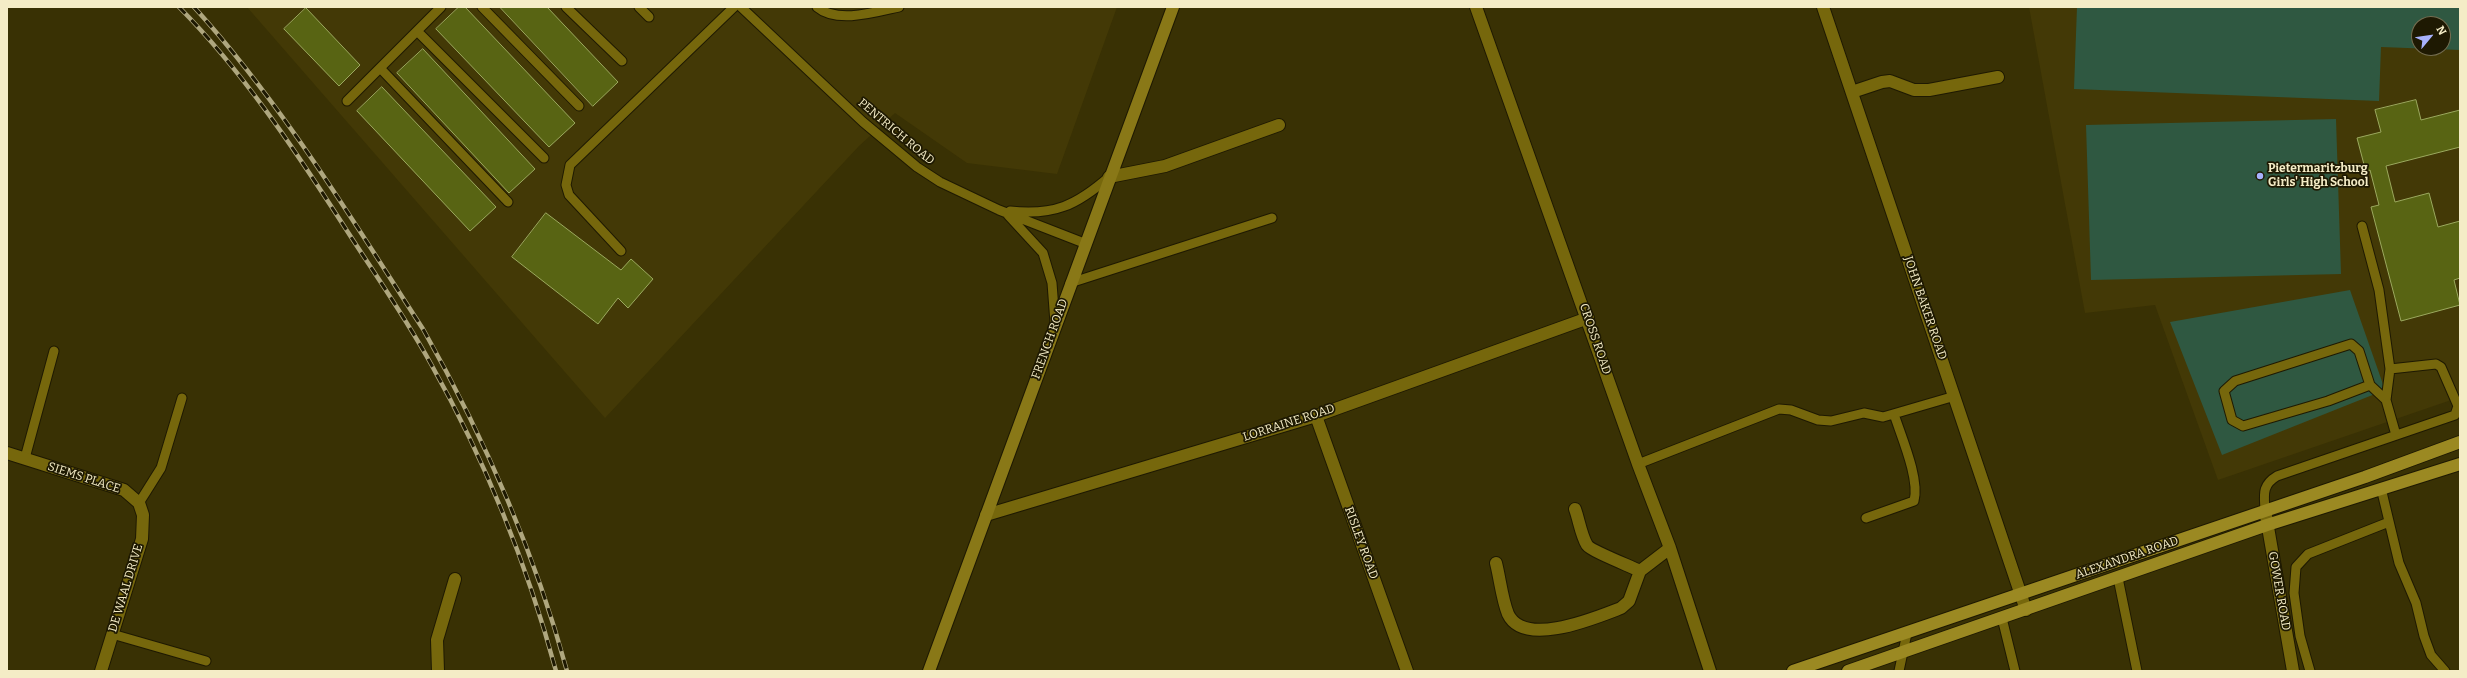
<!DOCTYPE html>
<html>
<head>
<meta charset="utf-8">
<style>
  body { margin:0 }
  #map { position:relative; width:2467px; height:678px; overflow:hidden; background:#393104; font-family:Bitter,serif }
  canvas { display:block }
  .frame { position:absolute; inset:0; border:8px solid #f4ecc6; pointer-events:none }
  .north { position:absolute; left:2411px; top:16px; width:40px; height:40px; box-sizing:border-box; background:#1e1902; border:1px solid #746d50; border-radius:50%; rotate:61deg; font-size:11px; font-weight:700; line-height:16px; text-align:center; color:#f4ecc6 }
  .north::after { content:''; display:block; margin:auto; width:14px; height:18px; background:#a7b1fc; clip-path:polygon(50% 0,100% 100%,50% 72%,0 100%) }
</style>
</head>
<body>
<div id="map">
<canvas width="2467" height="678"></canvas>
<div class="frame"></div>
<div class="north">N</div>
</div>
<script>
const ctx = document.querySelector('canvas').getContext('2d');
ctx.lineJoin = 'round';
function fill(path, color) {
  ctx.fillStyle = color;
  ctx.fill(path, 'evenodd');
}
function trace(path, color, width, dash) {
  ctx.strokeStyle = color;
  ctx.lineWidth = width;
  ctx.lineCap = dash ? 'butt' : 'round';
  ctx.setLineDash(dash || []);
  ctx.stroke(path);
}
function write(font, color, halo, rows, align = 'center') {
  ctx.font = font + ' Bitter,serif';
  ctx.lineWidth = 3.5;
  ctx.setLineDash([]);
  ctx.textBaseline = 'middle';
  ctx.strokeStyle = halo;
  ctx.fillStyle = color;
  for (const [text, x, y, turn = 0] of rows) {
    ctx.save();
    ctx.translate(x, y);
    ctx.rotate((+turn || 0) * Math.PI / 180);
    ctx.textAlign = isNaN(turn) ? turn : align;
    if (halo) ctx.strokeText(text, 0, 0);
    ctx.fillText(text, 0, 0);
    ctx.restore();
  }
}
fill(new Path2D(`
  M247,7H1117L1057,174L967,163L895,113L859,146L605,418Z
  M2029,7H2460V397L2218,480L2155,305L2085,313ZM2419,24H2443V48H2419Z`), '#433906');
fill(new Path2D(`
  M2077,7H2460V50L2381,47L2379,101L2074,89ZM2419,24H2443V48H2419Z
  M2336,119L2341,274L2091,280L2086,125Z
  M2350,290L2385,390L2222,455L2170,322Z`), '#2f5841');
const building = new Path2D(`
  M459,7H465L575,123L549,147L436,29Z
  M500,7H547L618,82L593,106Z
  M306,8L360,65L339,86L284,29Z
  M423,49L535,169L509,193L397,73Z
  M382,87L496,207L470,231L357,111Z
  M2416,100L2421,120L2460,110V147L2386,166L2395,202L2429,193L2438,227L2460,221V278L2454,280L2460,305L2401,321L2371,207L2379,205L2370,170L2366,172L2357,138L2381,132L2375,110Z
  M546,213L621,270L631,259L653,279L628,308L618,298L598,324L512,257Z`);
fill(building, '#586413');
trace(building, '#9ba95e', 1);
const lane = new Path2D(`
  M482,7L579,106
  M566,7L622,61
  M639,7L649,17
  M741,7L863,122L917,167L940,182L999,210L1084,243
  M817,7C837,24 876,12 899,7
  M417,31L544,158
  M380,68L508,202
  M347,101L441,7
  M1010,211C1054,216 1077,205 1109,177
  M1008,215L1043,253L1052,283L1055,323
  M2362,226L2379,290L2390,369L2386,400
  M621,251L569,195L566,185L570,165L734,7
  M1070,283L1272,218
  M2370,385L2328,401L2243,426L2232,420L2224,391L2235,381L2351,344L2359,351L2370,385L2386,400L2396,435
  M25,458L54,351
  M1638,464L1779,409L1791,410L1818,420L1831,421L1864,413L1883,417L1955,396
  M2381,488L2399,563L2416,603L2424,636L2431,655L2445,671
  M139,503L161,468L182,398
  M2265,510C2264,494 2262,485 2277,476L2455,415L2458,406L2441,367L2436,364L2390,369
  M1866,518L1914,501C1920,479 1901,436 1894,414
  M2118,578L2137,671
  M2002,618L2015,671
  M112,634L206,661
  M1899,671L1907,633
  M2310,671L2300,636L2294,593L2296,567L2308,554L2389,522`);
const street = new Path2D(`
  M1476,7L1638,464L1670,548L1710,671
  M1823,7L2026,610
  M1852,92L1882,82L1890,81L1914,90H1929L1998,77
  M1109,177L1165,166L1279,125
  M1316,416L1407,671
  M7,453L124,490L139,503L143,515L142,539L101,671
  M1575,509C1579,520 1581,535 1587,545C1591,551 1630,566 1640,571
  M2265,510L2293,671
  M986,515L1316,416L1588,318
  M1496,563C1500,579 1502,599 1508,614C1524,648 1595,618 1621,608L1629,601L1640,571L1670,548
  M438,671L437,640L455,579`);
const secondary = new Path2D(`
  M929,671L1173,7`);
const primary = new Path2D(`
  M1793,671L2365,477L2460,442
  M1848,671L2267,525L2460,464`);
trace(lane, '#1e1902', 11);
trace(street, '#1e1902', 14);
trace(secondary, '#1e1902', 14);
trace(primary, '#1e1902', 14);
trace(lane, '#76670c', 9);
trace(street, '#76670c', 12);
trace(secondary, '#897817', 12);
trace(primary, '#9b8922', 12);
const rail = new Path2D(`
  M179,7C243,72 293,147 342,223C372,270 404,315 431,364C485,460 527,564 556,671
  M194,7C283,105 351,218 423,329C484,437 534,550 567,671`);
trace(rail, '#afa77f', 4.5);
trace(rail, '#1e1902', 3, [9]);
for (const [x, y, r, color] of [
  [2260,176,4,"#a7b1fc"]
]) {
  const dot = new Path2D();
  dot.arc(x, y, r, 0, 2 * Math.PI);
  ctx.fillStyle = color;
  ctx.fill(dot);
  trace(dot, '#1e1902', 1.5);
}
write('12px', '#f4ecc6', '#1e1902', [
  ["PENTRICH ROAD",896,132,40],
  ["JOHN BAKER ROAD",1925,308,71],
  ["FRENCH ROAD",1050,339,-70],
  ["CROSS ROAD",1595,339,71],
  ["LORRAINE ROAD",1289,423,-18],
  ["SIEMS PLACE",84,478,18],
  ["RISLEY ROAD",1361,543,70],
  ["ALEXANDRA ROAD",2127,558,-19],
  ["DE WAAL DRIVE",126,588,-73],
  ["GOWER ROAD",2279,591,80]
]);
write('bold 12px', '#f4ecc6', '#1e1902', [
  ["Pietermaritzburg",2268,169],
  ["Girls' High School",2268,183]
], 'left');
</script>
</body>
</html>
